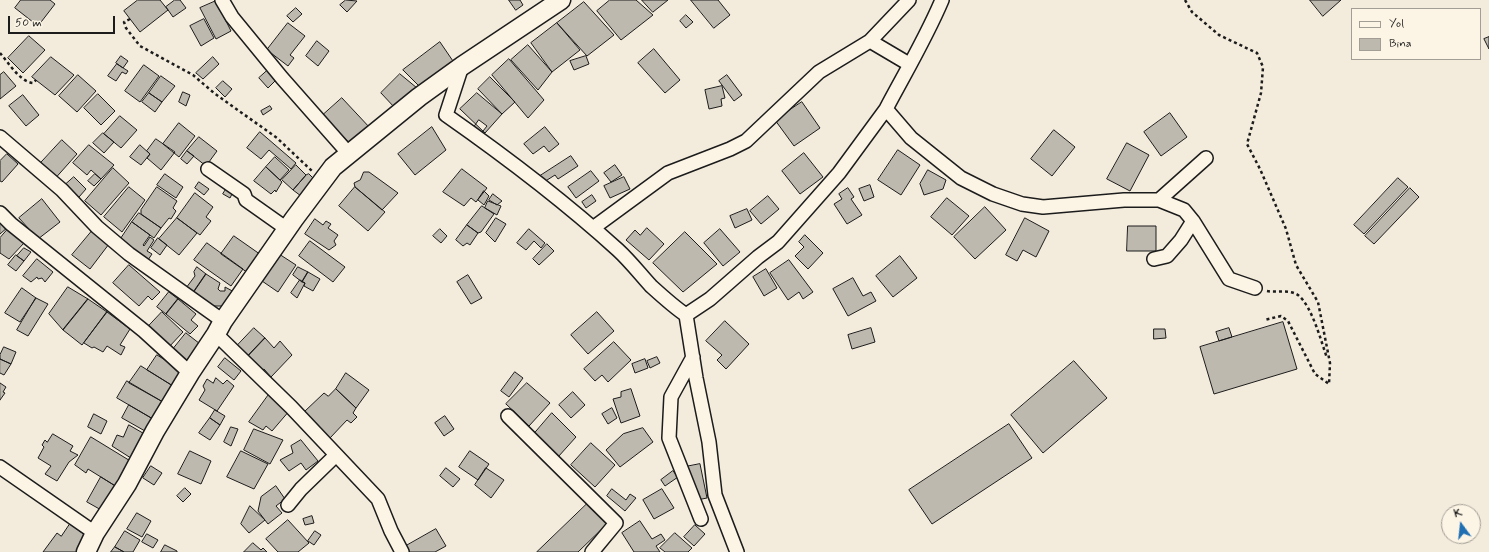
<!DOCTYPE html>
<html>
<head>
<meta charset="utf-8">
<style>
  body { margin:0 }
  #map { position:relative; width:1489px; height:552px; overflow:hidden; background:#f3ecdd; font-family:Mynerve,sans-serif }
  canvas { display:block }
  .legend { position:absolute; left:1351px; top:8px; width:130px; height:52px; box-sizing:border-box; background:#fcf5e5; border:1px solid #a29e95; margin:0; padding:5px 7px; list-style:none; font-size:12px; color:#1c1c1c }
  .legend li { display:flex; align-items:center; gap:8px; height:20px }
  .legend b { width:20px; border:1px solid #a29e95 }
  .north { position:absolute; left:1441px; top:504px; width:40px; height:40px; box-sizing:border-box; background:#fcf5e5; border:1px solid #a29e95; border-radius:50%; rotate:345deg; font-size:11px; font-weight:700; line-height:16px; text-align:center; color:#1c1c1c }
  .north::after { content:''; display:block; margin:auto; width:14px; height:18px; background:#1f6fb2; clip-path:polygon(50% 0,100% 100%,50% 72%,0 100%) }
  .scale { position:absolute; left:8px; top:16px; width:107px; height:18px; box-sizing:border-box; border:2px solid #1c1c1c; border-top:0; padding-left:5px; font-size:12px; line-height:14px; white-space:nowrap; color:#1c1c1c; -webkit-text-stroke:3px #fcf5e5; paint-order:stroke }
</style>
</head>
<body>
<div id="map">
<canvas width="1489" height="552"></canvas>
<ul class="legend">
<li><b style="height:5px;background:#fcf5e5"></b>Yol</li>
<li><b style="height:11px;background:#beb9ae"></b>Bina</li>
</ul>
<div class="north">K</div>
<div class="scale">50 m</div>
</div>
<script>
const ctx = document.querySelector('canvas').getContext('2d');
ctx.lineJoin = 'round';
function fill(path, color) {
  ctx.fillStyle = color;
  ctx.fill(path, 'evenodd');
}
function trace(path, color, width, dash) {
  ctx.strokeStyle = color;
  ctx.lineWidth = width;
  ctx.lineCap = dash ? 'butt' : 'round';
  ctx.setLineDash(dash || []);
  ctx.stroke(path);
}
const building = new Path2D(`
  M21,0H50L55,4L38,26L15,8Z
  M138,0H160L168,10L140,32L124,11Z
  M175,0H180L186,8L173,17L166,7Z
  M346,0L357,1L347,12L340,5Z
  M509,0H520L523,5L516,10Z
  M610,0H636L653,15L621,40L597,11Z
  M642,0H668L653,12Z
  M691,0H718L730,15L714,28Z
  M1310,0H1341L1323,16Z
  M216,1L231,31L216,39L200,8Z
  M584,2L614,35L587,56L557,23Z
  M296,8L302,14L293,22L287,16Z
  M686,15L693,22L686,28L680,21Z
  M204,19L214,38L201,46L190,26Z
  M288,23L305,36L290,55L294,58L288,66L267,50Z
  M557,23L580,50L552,72L531,43Z
  M29,36L45,50L23,73L8,58Z
  M1489,37V49L1484,39Z
  M317,41L329,51L318,66L306,56Z
  M440,42L455,64L422,89L403,70Z
  M528,45L552,72L538,90L511,60Z
  M654,49L680,80L665,93L638,63Z
  M121,56L128,61L123,68L116,63Z
  M586,56L589,64L574,70L570,61Z
  M51,57L74,75L55,95L32,77Z
  M213,57L219,64L203,79L196,73Z
  M509,59L544,100L528,118L492,75Z
  M117,64L128,71L126,74L122,72L116,81L108,76Z
  M144,65L159,76L140,102L125,91Z
  M268,70L277,79L268,88L259,78Z
  M4,72L16,86L0,99V75Z
  M400,74L417,88L395,108L381,93Z
  M78,75L96,91L77,112L59,96Z
  M727,75L742,95L734,101L719,81Z
  M161,76L175,86L162,102L149,93Z
  M490,77L515,102L502,114L478,89Z
  M223,81L232,89L225,97L216,88Z
  M722,86L725,98L721,99L722,106L709,109L705,90Z
  M183,92L190,95L186,106L179,102Z
  M149,93L162,102L155,112L142,102Z
  M477,93L502,114L485,133L460,109Z
  M98,94L115,111L101,125L84,108Z
  M23,95L39,115L26,126L9,106Z
  M342,98L371,129L352,146L323,115Z
  M802,102L820,128L794,146L775,120Z
  M270,106L272,109L263,115L261,111Z
  M1170,113L1187,137L1161,156L1144,132Z
  M120,116L137,130L121,148L104,134Z
  M479,120L487,126L479,136L472,130Z
  M179,123L195,136L179,157L163,144Z
  M432,127L446,150L415,175L398,154Z
  M545,127L559,144L549,152L544,146L533,154L524,144Z
  M1054,130L1075,147L1052,176L1031,159Z
  M260,132L296,163L291,169L269,150L261,159L247,148Z
  M103,133L114,142L104,153L93,143Z
  M199,137L217,151L206,166L187,151Z
  M156,139L175,152L161,170L147,158L150,154L147,151Z
  M62,140L77,154L52,182L37,167Z
  M1127,143L1149,155L1130,191L1107,179Z
  M89,145L114,165L101,179L91,170L87,175L73,163Z
  M140,145L150,154L141,165L130,157Z
  M898,150L920,165L901,195L878,180Z
  M187,151L194,156L187,164L181,159Z
  M804,153L823,177L800,194L782,171Z
  M7,154L18,164L2,182L0,181V161Z
  M571,156L578,166L558,179L555,175L544,182L540,176Z
  M275,157L289,170L280,180L266,167Z
  M296,165L306,175L293,190L282,180Z
  M615,165L622,175L611,182L604,173Z
  M266,167L282,182L276,192L275,190L271,194L254,181Z
  M113,168L129,183L101,215L85,201Z
  M462,169L487,188L476,202L471,198L464,206L443,192Z
  M928,170L946,180L943,189L924,195L920,184Z
  M591,171L599,181L576,198L568,187Z
  M364,172H369L398,193L382,210L355,187L354,183L360,180Z
  M95,174L101,179L94,186L88,181Z
  M165,174L183,187L176,198L157,185Z
  M309,174L315,180L301,196L293,190L306,175Z
  M74,177L86,189L79,197L65,185Z
  M624,177L630,189L610,198L604,186Z
  M1398,178L1408,187L1364,234L1354,225Z
  M199,182L209,189L204,195L195,188Z
  M870,185L874,197L864,201L859,189Z
  M228,186L234,190L230,198L223,194Z
  M129,187L145,200L122,232L104,217Z
  M157,187L177,201L173,208L176,211L171,219L169,218L161,228L141,214V210Z
  M355,187L385,212L368,231L339,206Z
  M848,188L854,197L851,199L862,215L847,224L834,204L842,199L839,194Z
  M1410,188L1419,197L1374,244L1365,236Z
  M484,191L489,196L484,205L478,200Z
  M195,193L213,207L206,217L211,221L200,235L177,218Z
  M493,194L502,201L497,205L489,200Z
  M592,195L596,201L586,208L582,202Z
  M768,196L779,209L761,224L750,211Z
  M947,198L969,216L952,235L931,217Z
  M42,199L60,222L38,239L19,218Z
  M488,201L501,206L497,215L485,208Z
  M482,206L494,214L481,232L478,233L467,225Z
  M985,207L1006,230L975,259L954,237Z
  M747,209L752,220L735,228L730,216Z
  M139,213L161,228L154,238L132,222Z
  M0,218L8,227L0,234Z
  M177,218L197,233L179,255L159,239Z
  M496,218L506,224L495,242L486,233Z
  M1025,218L1049,231L1036,257L1023,250L1017,261L1006,255Z
  M315,219L323,225L326,221L331,224L328,228L338,235L334,241L336,245L329,250L305,234Z
  M132,222L150,235L143,245L144,246L150,237L154,240L147,251L152,254L148,260L120,240Z
  M467,225L478,233L470,245L467,243L463,246L456,240Z
  M1128,226H1156V251H1127Z
  M647,228L664,244L649,260L626,240L635,230L640,235Z
  M8,229L24,243L9,259L0,253V238Z
  M440,229L447,236L441,243L433,236Z
  M529,229L545,243L541,248L534,241L526,250L517,243Z
  M720,229L740,252L723,266L704,243Z
  M92,231L109,244L90,269L72,255Z
  M685,232L717,264L683,292L653,263Z
  M805,235L823,253L808,269L795,256L804,247L799,242Z
  M234,236L264,257L251,275L221,254Z
  M158,238L167,245L160,255L151,248Z
  M310,241L345,267L333,282L299,256Z
  M207,243L243,269L231,286L194,260Z
  M547,244L554,251L539,265L533,259Z
  M24,248L31,252L24,261L17,256Z
  M279,254L296,265L278,292L262,281Z
  M16,255L24,261L16,271L8,265Z
  M900,256L917,278L893,297L876,276Z
  M37,259L53,272L45,282L42,278L38,279L37,277L31,282L23,276Z
  M789,260L813,292L803,299L799,292L788,300L770,273Z
  M129,265L160,292L152,300L148,296L139,306L113,283Z
  M197,267L206,274L193,293L186,288L195,276L194,272Z
  M298,267L308,272L302,282L293,275Z
  M766,269L777,288L764,296L753,277Z
  M308,272L320,279L313,291L304,286L305,283L302,282Z
  M206,274L220,283L218,289L220,291H225V287L236,293L223,306H210L193,293Z
  M468,275L482,298L471,304L457,282Z
  M853,278L863,296L871,292L876,301L848,316L833,289Z
  M300,280L305,283L297,298L291,293Z
  M68,287L88,299L63,330L49,314Z
  M22,288L36,298L20,322L5,313Z
  M169,292L178,299L166,314L157,307Z
  M36,298L48,304L28,336L17,330Z
  M88,299L107,312L82,345L63,330Z
  M178,299L196,314L191,320L198,326L190,334L166,314Z
  M107,312L130,329L120,345L125,347L121,355L107,346L103,352L94,347L92,348L84,343Z
  M162,312L183,332L168,348L146,329Z
  M597,312L614,331L588,354L571,335Z
  M725,321L749,344L726,369L717,360L722,355L706,341Z
  M1283,322L1297,369L1214,394L1200,347Z
  M254,328L265,338L246,358L236,347Z
  M871,328L875,342L852,349L848,335Z
  M1229,328L1232,337L1219,341L1216,332Z
  M1154,329H1165L1166,338L1154,339Z
  M186,333L204,347L188,367L170,353Z
  M265,338L274,348L280,341L292,355L271,377L264,369L260,372L246,358Z
  M614,342L631,360L608,382L602,375L595,381L584,369Z
  M4,347L16,352L11,364L0,359V355Z
  M157,355L183,371L173,386L147,370Z
  M657,357L660,363L650,368L647,361Z
  M225,358L241,371L234,380L218,367Z
  M0,359L11,364L4,375L0,373Z
  M645,359L648,368L635,373L632,364Z
  M1074,361L1107,398L1043,453L1011,415Z
  M141,366L173,386L166,394L163,402L129,383Z
  M515,372L523,378L509,397L501,391Z
  M346,373L369,390L356,408L336,389Z
  M216,378L223,384L227,380L234,386L217,411L199,400L205,390L203,386L207,379L213,383Z
  M127,381L163,402L153,419L117,398Z
  M0,383L6,387L3,392L5,393L0,400Z
  M527,383L550,403L529,426L506,404Z
  M336,389L356,408L353,413L357,417L351,423L347,420L330,438L304,412L324,393L328,396Z
  M631,389L640,416L621,423L613,399L621,397V392Z
  M573,392L585,405L571,418L559,405Z
  M270,393L290,410L272,431L266,426L263,430L249,422Z
  M129,405L153,419L145,431L122,418Z
  M612,408L617,418L608,424L602,414Z
  M215,410L225,416L220,425L210,418Z
  M552,413L576,437L558,457L534,434Z
  M94,414L107,421L101,434L88,427Z
  M445,416L454,429L444,436L435,423Z
  M210,418L220,425L210,440L199,433Z
  M1009,424L1032,458L932,524L909,490Z
  M129,425L148,436L134,460L112,446L117,435L123,437Z
  M231,427L238,429L231,446L224,442Z
  M643,428L653,442L620,467L606,450L623,434Z
  M254,429L283,440L270,464L244,450Z
  M53,434L73,446L70,451L78,455L69,462L57,481L45,474L51,466L38,458L44,447L42,445L45,440L47,442Z
  M91,437L132,462L117,487L88,469L86,473L75,465Z
  M301,440L318,461L306,470L301,463L289,471L280,460L293,453L291,446Z
  M591,443L615,465L595,487L571,465Z
  M190,451L211,461L201,484L178,474Z
  M241,451L268,464L254,489L227,477Z
  M470,451L489,464L478,480L459,467Z
  M700,464L707,498L697,500L691,475L687,476L685,467Z
  M151,466L162,473L154,485L143,478Z
  M446,468L460,479L453,487L440,476Z
  M486,468L504,480L491,498L475,485Z
  M673,471L678,477L665,486L661,480Z
  M101,477L117,487L103,511L87,502Z
  M276,486L285,499L276,506L282,513L268,524L258,511L261,497Z
  M185,488L191,494L183,502L177,496Z
  M612,489L626,500L630,494L636,498L625,511L607,496Z
  M662,489L674,508L654,519L643,500Z
  M587,504L607,524L578,552H537Z
  M250,506L265,520L249,533L241,524Z
  M137,513L151,521L142,537L127,529Z
  M312,516L314,523L305,525L303,519Z
  M288,520L309,543L298,552H278L266,539Z
  M640,521L652,539L661,534L665,540L656,546L660,552H634L622,533Z
  M70,524L89,538L78,552H43L57,533L61,536Z
  M695,525L705,534L694,546L684,537Z
  M436,529L446,546L435,552H409L406,546Z
  M125,531L140,540L133,552H124L115,547Z
  M315,531L321,535L314,545L308,541Z
  M675,533L692,548L688,552H665L660,548Z
  M147,534L158,540L153,548L142,542Z
  M253,543L261,550L263,548L267,552H244Z
  M165,545L177,551V552H161Z
  M115,547L124,552H111Z`);
fill(building, '#beb9ae');
trace(building, '#1c1c1c', 1);
const street = new Path2D(`
  M222,0L232,17L282,78L349,154
  M942,0C926,38 905,73 886,109L911,138L961,178L993,194L1022,204L1043,207L1124,200H1159
  M870,41L909,64
  M462,66L446,115C506,157 564,201 618,250C630,261 640,274 651,286C662,296 674,307 686,315
  M0,137L62,190L97,227L129,254L223,321
  M1206,158L1159,200L1184,210L1193,221L1229,279L1255,288
  M208,169L244,194L246,200L287,229
  M0,213L11,224L144,331L190,373
  M593,228L668,173L730,149L746,141L819,72L870,41L909,0
  M1154,259L1167,256L1181,240L1193,221
  M216,334L291,407L378,499L391,531L402,552
  M693,357L671,397L669,438L701,519
  M508,416L616,523L592,552
  M0,467L95,533
  M288,505L301,489L336,455
  M737,552L715,495L709,442L696,378L686,315L710,299L758,257L778,242L839,173L886,109`);
const secondary = new Path2D(`
  M86,552L95,533L127,484L155,431L190,373L216,334L223,321L294,219L333,167L419,97L462,66L561,0`);
trace(street, '#1c1c1c', 16);
trace(secondary, '#1c1c1c', 21);
trace(new Path2D(`
  M1185,0L1192,12L1219,35L1257,53L1263,67L1261,93L1247,144L1260,169L1286,229L1296,265L1318,302L1330,363L1329,384L1315,374L1288,321L1281,316L1264,320
  M130,19L124,22L126,28L140,46L193,75L214,93L277,138L312,171
  M0,53C8,62 20,82 33,83L36,80
  M1267,291C1277,293 1289,289 1298,295C1312,306 1321,341 1327,358`), '#1c1c1c', 2.5, [3, 3]);
trace(street, '#fcf5e5', 13);
trace(secondary, '#fcf5e5', 18);
</script>
</body>
</html>
